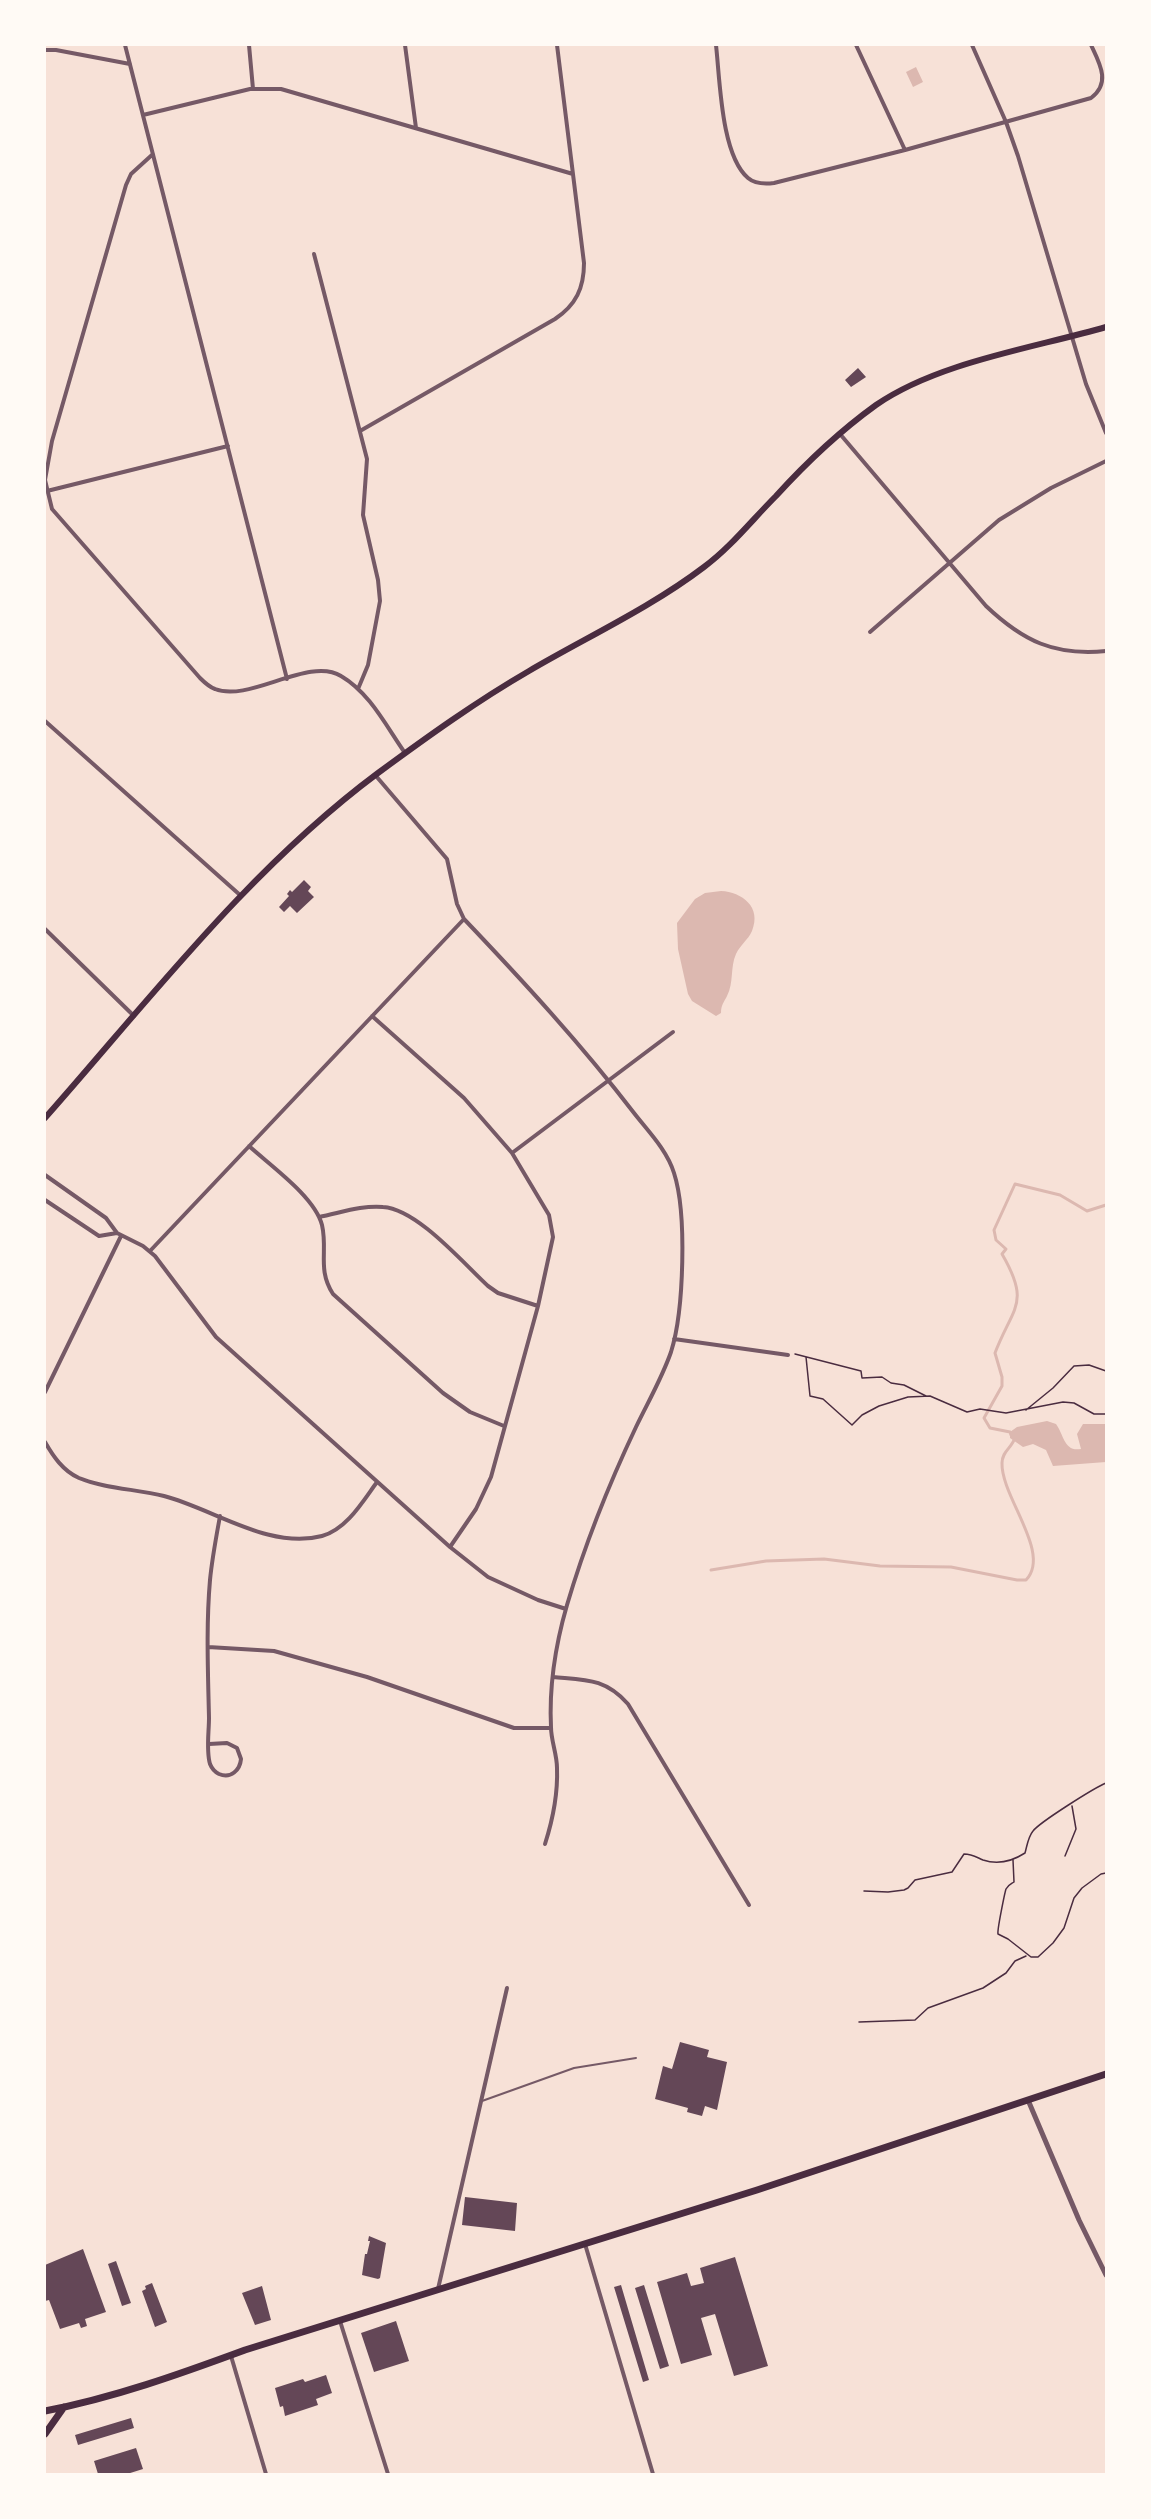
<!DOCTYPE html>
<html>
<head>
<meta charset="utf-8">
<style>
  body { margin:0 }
  #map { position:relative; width:1151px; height:2519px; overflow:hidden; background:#f7e1d7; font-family:Manrope,sans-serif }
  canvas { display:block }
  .frame { position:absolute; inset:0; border:46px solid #fffaf5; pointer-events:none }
</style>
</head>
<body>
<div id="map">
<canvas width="1151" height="2519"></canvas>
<div class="frame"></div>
</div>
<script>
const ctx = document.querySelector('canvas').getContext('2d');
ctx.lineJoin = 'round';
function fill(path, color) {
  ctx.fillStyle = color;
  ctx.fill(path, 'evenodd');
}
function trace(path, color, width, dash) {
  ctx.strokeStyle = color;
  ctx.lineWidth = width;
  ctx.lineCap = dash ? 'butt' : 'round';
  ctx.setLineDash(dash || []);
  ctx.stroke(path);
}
fill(new Path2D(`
  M916,67L923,82L913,87L906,72Z
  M721,891C742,892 762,907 752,931C748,940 740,945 736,954C730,967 734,983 727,996C724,1002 721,1005 721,1013L716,1016L692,1001L688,994L678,949L677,923L695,899L705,893Z
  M1047,1421L1056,1424C1064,1435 1064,1452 1081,1449L1077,1434L1083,1424H1106V1462L1053,1466L1046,1450L1033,1444L1023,1447L1010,1438V1432L1017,1427Z`), '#dcb8b0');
trace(new Path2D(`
  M1011,1435L1010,1432L990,1428L984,1418L1002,1386V1377L995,1353C1013,1306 1031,1304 1002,1254L1006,1249L996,1240L994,1230L1015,1184L1060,1195L1087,1211L1106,1205
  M711,1570L766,1561L824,1559L880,1566L951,1567L1017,1580H1026C1052,1553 1001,1497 1002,1463C1002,1452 1011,1448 1014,1440`), '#dcb8b0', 3);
fill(new Path2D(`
  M858,368L866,377L851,387L845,380Z
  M304,880L311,887L308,891L314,897L297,913L290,906L284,912L279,907L289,896L287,894L290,890L292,892Z
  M680,2042L709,2050L707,2057L727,2062L717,2110L705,2106L702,2116L687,2112L688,2108L655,2099L663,2066L672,2069Z
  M465,2197L517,2203L515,2231L462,2225Z
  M369,2236L386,2243L380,2278L378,2279L362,2275L365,2254H367L370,2241H368Z
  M83,2249L106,2312L85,2319L87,2326L81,2328L79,2323L60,2329L49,2300L45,2301V2265Z
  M735,2257L768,2366L734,2376L715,2314L701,2318L712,2355L681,2364L657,2282L687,2273L691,2286L704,2283L700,2268Z
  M116,2261L131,2303L122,2306L108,2264Z
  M152,2283L167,2322L155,2327L142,2291L146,2289L145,2286Z
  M621,2285L649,2380L643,2382L614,2287Z
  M644,2285L669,2366L660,2369L635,2288Z
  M262,2286L271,2320L255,2325L242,2293Z
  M396,2321L409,2361L374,2372L361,2333Z
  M326,2375L332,2393L316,2399L318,2405L285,2416L283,2406L280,2407L275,2388L303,2379L305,2382Z
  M131,2418L134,2428L78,2445L75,2435Z
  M136,2448L143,2469L127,2474H98L94,2461Z`), '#644757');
trace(new Path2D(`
  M795,1354L861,1371L862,1378L882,1377L891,1383L904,1385L926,1396
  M806,1357L810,1396L823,1399L852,1425L862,1415L879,1406L908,1397L930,1396L967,1412L980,1409L1006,1413L1063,1402L1074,1403L1094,1414H1106
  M1026,1410L1053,1388L1074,1366L1089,1365L1106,1371
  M1065,1856L1076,1829L1072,1806
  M1013,1860L1014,1882C1011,1884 1008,1885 1006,1889C1005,1892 997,1930 998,1934L1008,1939L1031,1957H1038L1053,1943L1064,1928L1074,1898L1082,1888L1101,1874L1106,1873
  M864,1891L888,1892L904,1890L908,1888L915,1880L952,1872L964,1854C972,1854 976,1857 983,1860C998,1865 1011,1862 1025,1853C1027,1846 1028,1837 1033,1831C1040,1822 1094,1788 1106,1783
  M859,2022L915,2020L928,2008L983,1988L1006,1973L1015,1961L1026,1956`), '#4a2c40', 1.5);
trace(new Path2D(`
  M482,2101L574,2068L636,2058`), '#755966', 2);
trace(new Path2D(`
  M125,45L287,679
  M249,45L253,89
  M405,45L416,128
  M716,45C720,80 721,155 748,178C755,184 766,184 774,183L905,150L856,45
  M972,45L1006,122L1018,156L1086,384L1106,433
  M45,50H56L130,64
  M143,115L250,89H281L573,174
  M905,150L1091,98C1111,83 1100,64 1091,45
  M153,154L131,174L126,185L52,441L45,480L52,509L200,678C204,682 209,687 215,689C249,703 309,656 341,676C370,693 386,726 405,753
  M314,254L367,459L363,515L378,580L380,601L368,665L358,689
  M360,431L555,319C576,305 584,288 584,263L557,45
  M840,434L986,606C1023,641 1054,656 1106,651
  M47,491L228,446
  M870,632L999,520L1051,488L1106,461
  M45,721L240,895
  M376,776L447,859L457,904L464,919C523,981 581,1044 634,1113C648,1131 667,1150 674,1173C687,1213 684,1311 671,1352C662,1378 648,1402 636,1427C609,1484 585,1544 567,1605C556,1643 549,1687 551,1727C551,1741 557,1754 557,1768C558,1795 553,1819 545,1844
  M45,929L134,1016
  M372,1016L464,1098L512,1153L549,1215L553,1237L538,1306L491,1477L476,1509L450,1547
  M249,1146C271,1166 315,1197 322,1225C328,1251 317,1269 333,1294L443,1393L470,1412L504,1426
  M512,1153L673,1032
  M45,1175L106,1218L117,1233L143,1246L155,1256L216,1337L450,1547L488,1577L538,1600L566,1609
  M45,1200L99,1236L117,1233
  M319,1217C340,1213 362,1205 383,1207C417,1209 463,1263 488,1286L498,1293L538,1306
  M150,1251L464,919
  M674,1339L788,1355
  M45,1392L121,1236
  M45,1442C53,1456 63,1471 79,1478C106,1489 137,1489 164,1496C214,1509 269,1550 322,1536C347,1529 363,1501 377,1482
  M208,1647L274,1651L367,1677L514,1728H551
  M553,1677C585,1680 605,1678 628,1704L749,1905
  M209,1744L227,1743L237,1748L241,1759C240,1770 231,1779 219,1774C215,1772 212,1769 210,1764C206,1751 209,1732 209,1718C208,1672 206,1626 210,1580C212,1559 216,1538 220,1516
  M585,2244L653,2474
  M438,2289L507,1988
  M340,2321L388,2474
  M231,2356L266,2474`), '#755966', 4);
trace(new Path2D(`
  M1028,2100L1079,2220L1106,2275`), '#755966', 5);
trace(new Path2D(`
  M45,1118C151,998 249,869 378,773C427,737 477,701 529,671C587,637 650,608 704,567C731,547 752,520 776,496C806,463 840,431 876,405C938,362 1034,348 1106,327`), '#4a2c40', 6);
trace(new Path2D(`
  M45,2411C113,2398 180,2374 245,2350L757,2190L1106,2074
  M45,2434L64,2407`), '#4a2c40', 7);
</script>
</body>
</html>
